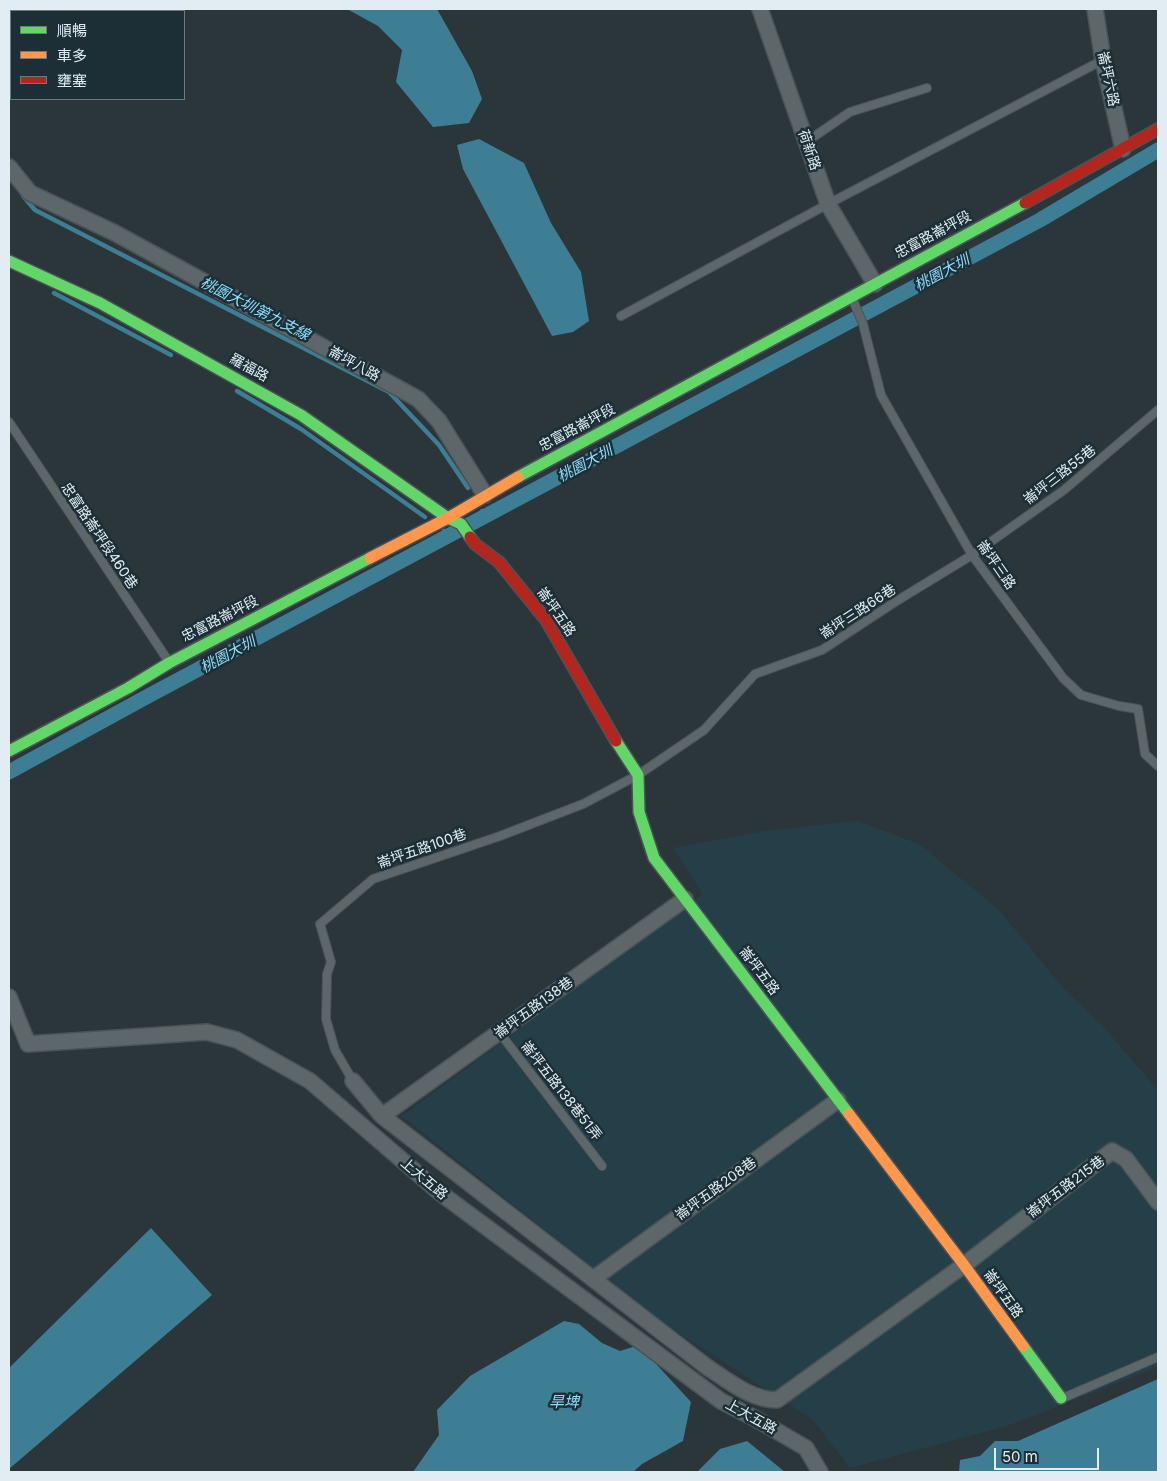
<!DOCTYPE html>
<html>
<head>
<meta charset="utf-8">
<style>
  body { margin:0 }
  #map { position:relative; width:1167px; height:1481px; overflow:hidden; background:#2b363b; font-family:Inter,"Noto Sans TC",sans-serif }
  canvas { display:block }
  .frame { position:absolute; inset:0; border:10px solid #e1edf2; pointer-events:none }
  .legend { position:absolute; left:10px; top:10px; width:175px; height:90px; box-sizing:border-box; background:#1c2f36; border:1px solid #6b7b81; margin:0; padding:6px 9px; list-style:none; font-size:15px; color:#e1edf2 }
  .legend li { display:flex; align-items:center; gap:10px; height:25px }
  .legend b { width:25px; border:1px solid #6b7b81 }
  .scale { position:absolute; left:994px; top:1448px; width:105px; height:22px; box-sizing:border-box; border:2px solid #e1edf2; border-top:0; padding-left:6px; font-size:15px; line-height:18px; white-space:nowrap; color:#e1edf2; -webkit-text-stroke:4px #1c2f36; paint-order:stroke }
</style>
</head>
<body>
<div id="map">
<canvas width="1167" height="1481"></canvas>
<div class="frame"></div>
<ul class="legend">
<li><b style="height:6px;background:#63d668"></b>順暢</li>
<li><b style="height:6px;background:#ff974d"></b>車多</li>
<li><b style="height:6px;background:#b3261e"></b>壅塞</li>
</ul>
<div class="scale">50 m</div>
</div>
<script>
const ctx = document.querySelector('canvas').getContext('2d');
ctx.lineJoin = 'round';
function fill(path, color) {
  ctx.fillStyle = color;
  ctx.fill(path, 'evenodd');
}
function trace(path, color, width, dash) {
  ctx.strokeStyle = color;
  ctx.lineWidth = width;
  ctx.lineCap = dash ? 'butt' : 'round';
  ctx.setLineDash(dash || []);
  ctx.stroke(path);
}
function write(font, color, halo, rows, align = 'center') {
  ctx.font = font + ' Inter,"Noto Sans TC",sans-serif';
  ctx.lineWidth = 5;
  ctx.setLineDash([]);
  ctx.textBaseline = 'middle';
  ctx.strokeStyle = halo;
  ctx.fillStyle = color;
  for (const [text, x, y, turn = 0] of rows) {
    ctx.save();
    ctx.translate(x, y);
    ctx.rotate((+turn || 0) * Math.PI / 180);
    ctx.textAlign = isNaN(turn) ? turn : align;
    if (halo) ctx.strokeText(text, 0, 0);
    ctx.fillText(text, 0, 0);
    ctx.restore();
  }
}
fill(new Path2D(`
  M857,821L919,844L998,909L1065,990L1101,1024L1158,1090V1367L1007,1426L850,1468L812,1419L657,1319L402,1116L703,894L673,848L765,831Z`), '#253f48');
fill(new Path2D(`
  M347,9H437L472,71L482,99L469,123L433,127L396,82L402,50L378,26Z
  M479,139L524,163L551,223L581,272L589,321L573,332L552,336L463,169L457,145Z
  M151,1228L212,1295L9,1469V1368Z
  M564,1321L579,1324L602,1343L620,1351L636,1346L647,1354L691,1402L683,1441L642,1464L633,1472H413L439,1435L437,1410L470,1376Z
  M1158,1379V1472H959L960,1460L980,1456L995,1441H1018Z
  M747,1441L785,1472H697L720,1449Z`), '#3d7e94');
trace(new Path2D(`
  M23,196L35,210L389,392L439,445L468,488
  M54,293L171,355
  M237,391L301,429L425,517
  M482,511L486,517
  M444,531L451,535`), '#3d7e94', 4.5);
trace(new Path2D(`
  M9,772L150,695L1040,220L1158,150`), '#3d7e94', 15);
const lane = new Path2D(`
  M806,142L850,112L927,88
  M852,298L863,324L881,395L972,555L1063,678L1081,695L1119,706L1138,709L1145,754L1158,766
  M621,316L828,204L1103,60
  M9,422L169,662
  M499,1032L602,1166
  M353,1081L335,1050L326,1019L327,974L331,962L320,924L373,879L500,836L583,804L638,775L704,730L755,674L822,650L895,602L972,555L1064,490L1158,410
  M1063,1398L1158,1357`);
const street = new Path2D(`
  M760,9L828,204L875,284
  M1095,9L1103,60L1123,149
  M9,167L30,193L115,233L418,399L439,421L485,495
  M9,997L28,1044L207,1032L237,1040L310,1081L439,1192L721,1401L756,1419L806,1448L820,1472
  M353,1081L382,1116L707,1367C727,1380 751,1400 777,1400L964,1265L1112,1151L1126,1159L1158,1202
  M382,1116L685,899
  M593,1279L838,1100`);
const fast = new Path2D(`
  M9,261L100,303L301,415L448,518L461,524L470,537
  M518,477L1025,203
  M616,741L638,775L639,812L654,858L849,1114
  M9,751L128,688L169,663L370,558
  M1023,1346L1061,1398`);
const slow = new Path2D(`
  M370,558L448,518L518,477
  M849,1114L964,1265L1023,1346`);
const jam = new Path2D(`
  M1025,203L1158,129
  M470,537L475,544L499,562L546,620L616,741`);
trace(lane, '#4a5358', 10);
trace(street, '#4a5358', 18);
trace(fast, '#4a5358', 14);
trace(slow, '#4a5358', 14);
trace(jam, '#4a5358', 14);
trace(lane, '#5d6669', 8);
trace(street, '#5d6669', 15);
trace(fast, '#63d668', 11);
trace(slow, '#ff974d', 11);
trace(jam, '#b3261e', 11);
write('14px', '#e1edf2', '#1c2f36', [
  ["崙坪六路",1108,79,78],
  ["荷新路",809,150,71],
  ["忠富路崙坪段",933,235,-28],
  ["崙坪八路",354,364,29],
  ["羅福路",249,368,29],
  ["忠富路崙坪段",577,428,-28],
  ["崙坪三路55巷",1060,475,-38],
  ["忠富路崙坪段460巷",99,536,56],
  ["崙坪三路",996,565,55],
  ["崙坪五路",556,612,55],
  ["崙坪三路66巷",858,612,-33],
  ["忠富路崙坪段",220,619,-27],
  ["崙坪五路100巷",422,849,-19],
  ["崙坪五路",759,971,53],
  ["崙坪五路138巷",534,1008,-36],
  ["崙坪五路138巷51弄",561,1091,52],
  ["上大五路",424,1179,40],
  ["崙坪五路215巷",1066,1187,-37],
  ["崙坪五路208巷",716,1189,-36],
  ["崙坪五路",1003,1294,54],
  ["上大五路",751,1417,29]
]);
write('italic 15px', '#8dddfa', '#1c2f36', [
  ["桃園大圳",942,273,-28],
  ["桃園大圳第九支線",255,309,27],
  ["桃園大圳",585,464,-28],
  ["桃園大圳",228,655,-28],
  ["旱埤",564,1402]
]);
</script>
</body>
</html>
